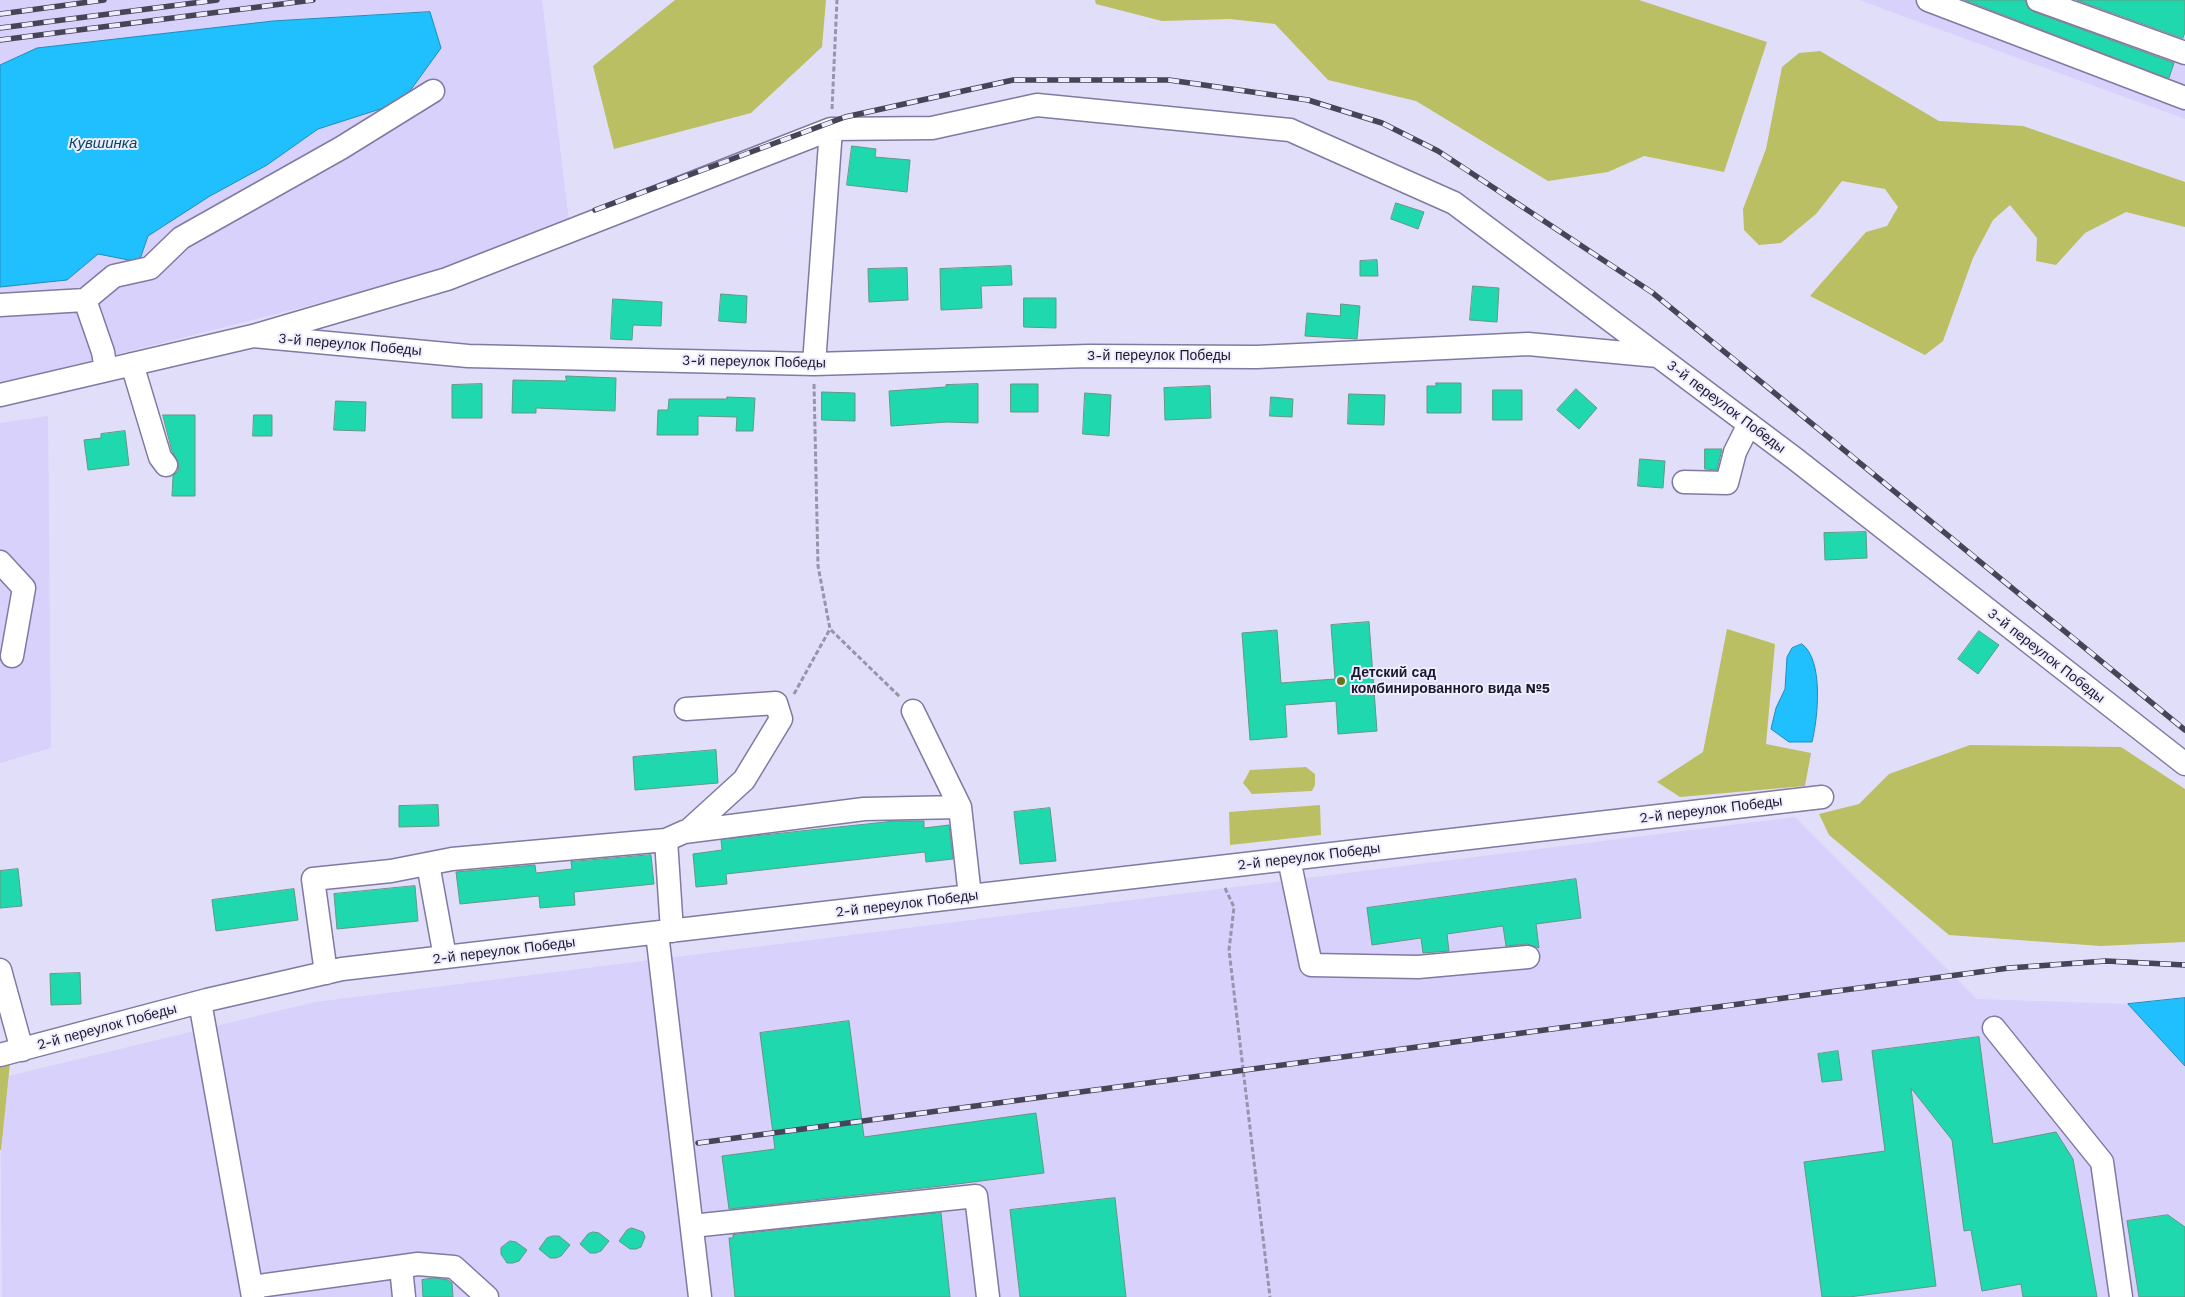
<!DOCTYPE html>
<html>
<head>
<meta charset="utf-8">
<style>
  body { margin:0 }
  canvas { display:block; background:#e1def9 }
</style>
</head>
<body>
<canvas width="2185" height="1297"></canvas>
<script>
const ctx = document.querySelector('canvas').getContext('2d');
ctx.lineJoin = 'round';
function fill(path, color) {
  ctx.fillStyle = color;
  ctx.fill(path, 'evenodd');
}
function trace(path, color, width, dash) {
  ctx.strokeStyle = color;
  ctx.lineWidth = width;
  ctx.lineCap = dash ? 'butt' : 'round';
  ctx.setLineDash(dash || []);
  ctx.stroke(path);
}
function write(font, color, halo, rows, align = 'center') {
  ctx.font = font + ' "Work Sans",sans-serif';
  ctx.lineWidth = 4;
  ctx.setLineDash([]);
  ctx.textBaseline = 'middle';
  ctx.strokeStyle = halo;
  ctx.fillStyle = color;
  for (const [text, x, y, turn = 0] of rows) {
    ctx.save();
    ctx.translate(x, y);
    ctx.rotate((+turn || 0) * Math.PI / 180);
    ctx.textAlign = isNaN(turn) ? turn : align;
    if (halo) ctx.strokeText(text, 0, 0);
    ctx.fillText(text, 0, 0);
    ctx.restore();
  }
}
fill(new Path2D(`
  M0,0H542L569,221L402,282L0,384Z
  M1859,0H2185V119Z
  M48,416L51,748L0,763V423Z
  M1795,817L1977,999L2128,1004L2185,998V1297H2L0,1078L315,1002Z`), '#d7d1fb');
fill(new Path2D(`
  M675,0H826L822,47L751,113L614,149L593,66Z
  M1095,0H1639L1767,42L1724,172L1644,156L1608,172L1548,181L1416,101L1328,80L1275,24L1230,19L1162,21L1096,4Z
  M1820,51L1939,121L2023,126L2185,182V227L2126,212L2085,233L2056,265L2036,261L2037,238L2010,205L1993,220L1973,258L1943,341L1925,355L1810,296L1866,232L1887,226L1898,207L1885,189L1842,181L1816,214L1781,243L1759,245L1744,230L1743,209L1766,149L1782,67L1799,53Z
  M1727,629L1775,644L1766,744L1811,753L1805,786L1680,797L1657,782L1703,752Z
  M1970,745L2121,747L2185,789V942L2101,946L1949,935L1829,835L1819,814L1859,804L1889,774Z
  M1306,767L1315,774V785L1312,791L1252,794L1243,783L1250,770Z
  M1320,805L1321,835L1230,845L1229,812Z
  M10,1063L1,1150H0V1066Z`), '#babf63');
const water = new Path2D(`
  M430,12L441,48L402,102L318,129L267,165L210,196L148,236L139,262L98,254L67,280L0,287V65L37,48L273,21Z
  M1802,644C1824,660 1818,718 1812,742H1789L1771,729L1776,708L1785,689L1787,657L1792,648Z
  M2185,998V1066L2128,1004Z`);
fill(water, '#20bffd');
trace(water, '#1e8dbd', 1);
const building = new Path2D(`
  M1965,0H2025L2028,8L2034,12L2174,63L2169,78Z
  M2077,0H2185V32L2183,38Z
  M852,146L876,149L875,157L910,160L907,192L847,185Z
  M1396,203L1424,212L1418,229L1391,219Z
  M1377,260L1378,276H1360V261Z
  M1011,266L1012,285L981,286L982,308L941,310L940,269Z
  M907,268L908,300L869,302L868,269Z
  M1473,286L1499,288L1497,322L1470,320Z
  M721,294L747,296L746,323L719,321Z
  M1024,298H1056V328L1024,327Z
  M613,299L662,302L661,326L633,325L632,340L611,339Z
  M1341,304L1360,306L1357,339L1305,336L1307,313L1340,316Z
  M566,376L616,378L615,411L536,408V413H512L513,380L566,381Z
  M1436,383H1461V413H1427V386H1436Z
  M482,384V418H452V385Z
  M978,384V423L947,422L891,426L889,391L946,387V385Z
  M1011,384H1038V412H1011Z
  M1210,386L1211,418L1165,420L1164,388Z
  M1576,389L1597,408L1579,429L1557,410Z
  M1493,390H1522V420H1493Z
  M822,392L855,393V421L822,420Z
  M1085,393L1111,395L1109,436L1083,434Z
  M1349,394L1385,395L1384,425L1348,424Z
  M727,397L755,398L753,431H736L737,417L698,416V435H657L658,410H668L669,399H727Z
  M1271,397L1293,399L1292,417L1270,416Z
  M336,401L366,402L365,431L334,430Z
  M163,415H195V496H172L173,476L178,471L179,464L172,451Z
  M254,415H272V436H253Z
  M125,431L129,465L88,470L84,440L101,438V434Z
  M1705,449H1722L1717,470L1705,469Z
  M1640,459L1665,461L1663,488L1638,486Z
  M1866,532L1867,558L1825,560L1824,533Z
  M1369,622L1377,731L1338,734L1336,701L1285,705L1287,737L1250,740L1242,633L1277,630L1281,683L1335,679L1331,625Z
  M1979,631L1999,645L1978,674L1958,659Z
  M716,750L718,783L635,790L633,757Z
  M438,805L439,826L399,827V806Z
  M1050,808L1056,861L1020,864L1014,812Z
  M895,821H924V828L949,825L953,859L926,862L925,852L726,874L727,884L696,887L693,854L722,850L721,840Z
  M651,855L654,884L574,892L575,905L540,908L539,896L460,904L456,872L535,865L536,873L572,869L571,862Z
  M18,869L22,906L0,908V871Z
  M1576,879L1581,918L1536,924L1539,948L1527,944L1506,946L1503,926L1447,934L1449,951L1423,953L1421,938L1372,945L1367,908Z
  M415,886L418,921L337,929L334,894Z
  M294,889L298,920L216,931L212,900Z
  M80,973L81,1004L51,1005L50,974Z
  M849,1021L864,1137L1036,1113L1044,1173L941,1186L729,1209L722,1156L775,1149L760,1033Z
  M1979,1037L1993,1144L2056,1132L2073,1159L2097,1297H2023L2021,1284L1982,1291L1971,1230L1964,1231L1952,1140L1911,1088L1936,1286L1849,1297H1822L1804,1162L1885,1151L1872,1051Z
  M1838,1051L1842,1080L1822,1082L1818,1054Z
  M1115,1198L1126,1297H1020L1010,1210Z
  M941,1213L950,1297H735L729,1238H733V1235Z
  M2168,1215L2185,1227V1297H2139L2127,1221Z
  M632,1228L643,1232L645,1237L641,1247L636,1249H630L619,1241L627,1230Z
  M593,1232L599,1233L609,1241L601,1251L596,1253H590L580,1244L588,1234Z
  M553,1236H559L570,1245L561,1256L556,1258H550L539,1249L547,1238Z
  M510,1241L516,1242L527,1250L519,1261L513,1263H507L501,1254V1248Z
  M434,1278L448,1280L452,1283L453,1297H423L422,1280Z`);
fill(building, '#20d8ae');
trace(building, '#639786', 1);
const minor = new Path2D(`
  M1928,0L2185,98
  M2038,0L2185,53
  M85,300L114,276L150,268L181,238L341,148L433,91
  M0,305L85,300L103,352L106,370
  M253,336L447,279L831,129L932,128L1037,105L1290,130L1454,203L1794,458L2185,764
  M132,364L160,457L166,465
  M814,364L831,129
  M0,395L253,336L468,356L814,364L1089,356L1257,357L1528,344L1658,356
  M1684,482L1727,483L1735,452L1749,424
  M0,562L24,588L12,656
  M686,709L776,703L781,719L744,780L688,831
  M913,711L960,807L970,896
  M1289,859L1311,965L1418,967L1528,957
  M428,864L445,957
  M672,931L666,840L684,832L864,809L960,807
  M657,933L700,1297
  M0,970L22,1050
  M326,973L313,879L391,871L452,859L666,840
  M200,1002L253,1297
  M1994,1028L2102,1162L2121,1297
  M0,1055L207,1000L342,969L1822,797
  M692,1226L976,1196L988,1297
  M401,1267L404,1297
  M252,1287L418,1264L454,1267L487,1297`);
trace(minor, '#8079a2', 25);
trace(new Path2D(`
  M832,109L837,0
  M814,384L818,566L830,629L900,697
  M794,694L830,629
  M1225,888L1234,907L1229,950L1270,1297`), '#9794ab', 3, [5, 2.5]);
trace(minor, '#fff', 22);
const rail = new Path2D(`
  M0,14L104,0
  M0,28L217,0
  M0,40L313,0
  M595,210L845,117L1013,80H1169L1308,100L1382,123L1438,151L1653,293L2185,730
  M698,1143L2009,968L2106,961L2185,965`);
trace(rail, '#464456', 5.5);
trace(rail, '#eeecff', 4, [11]);
for (const [x, y, r, color] of [
  [1341,681,5,"#6e7217"]
]) {
  const dot = new Path2D();
  dot.arc(x, y, r, 0, 2 * Math.PI);
  ctx.fillStyle = color;
  ctx.fill(dot);
  trace(dot, '#eeecff', 2);
}
write('14px', '#1b1929', '#eeecff', [
  ["3-й переулок Победы",350,345,5],
  ["3-й переулок Победы",1159,356],
  ["3-й переулок Победы",754,362,1],
  ["3-й переулок Победы",1726,407,37],
  ["3-й переулок Победы",2046,656,38],
  ["2-й переулок Победы",1711,810,-7],
  ["2-й переулок Победы",1309,857,-7],
  ["2-й переулок Победы",907,904,-7],
  ["2-й переулок Победы",504,951,-7],
  ["2-й переулок Победы",107,1027,-15]
]);
write('bold 14px', '#1b1929', '#eeecff', [
  ["Детский сад",1351,673],
  ["комбинированного вида №5",1351,689]
], 'left');
write('italic 15px', '#06455e', '#eeecff', [
  ["Кувшинка",103,144]
]);
</script>
</body>
</html>
